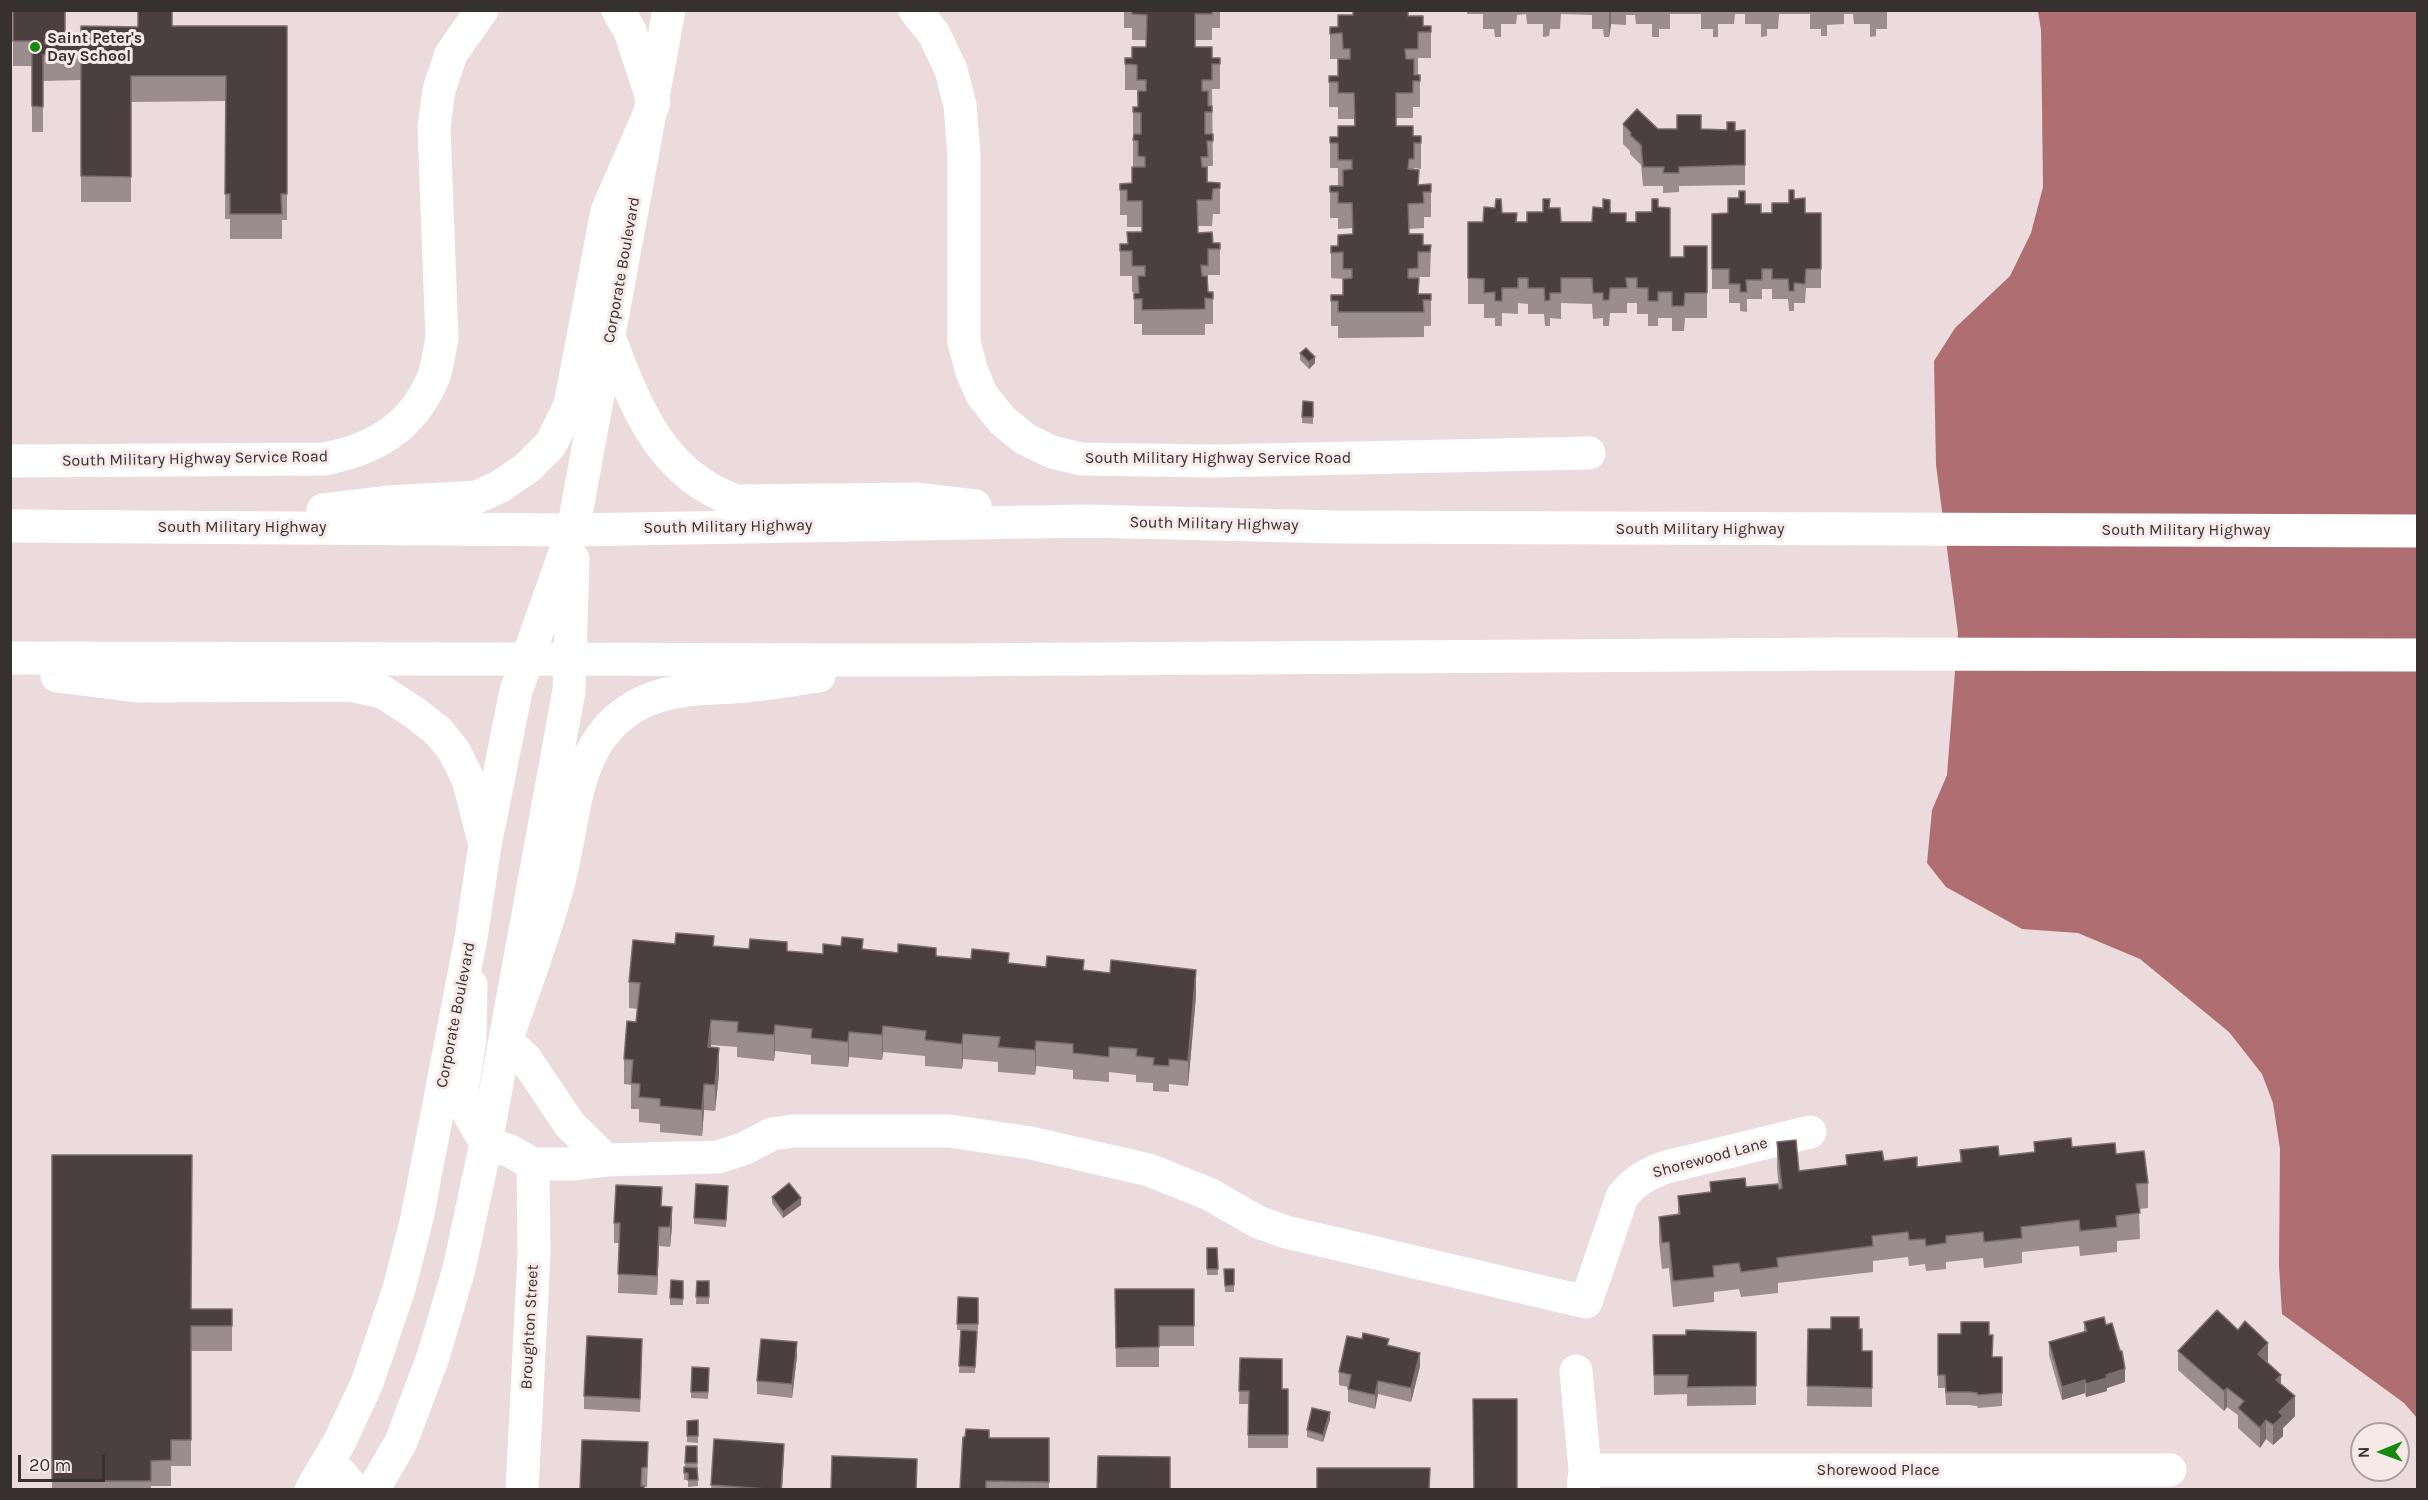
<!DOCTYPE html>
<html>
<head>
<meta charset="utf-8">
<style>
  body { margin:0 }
  #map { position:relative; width:2428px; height:1500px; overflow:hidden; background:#ebdbdc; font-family:Karla,sans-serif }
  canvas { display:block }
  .frame { position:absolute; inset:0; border:12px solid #363030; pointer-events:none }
  .north { position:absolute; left:2350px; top:1422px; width:60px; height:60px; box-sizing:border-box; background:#f8e9e9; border:2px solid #aa9f9f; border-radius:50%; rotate:269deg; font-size:16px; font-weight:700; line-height:24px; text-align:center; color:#363030 }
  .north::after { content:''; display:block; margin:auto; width:21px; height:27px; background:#168a0e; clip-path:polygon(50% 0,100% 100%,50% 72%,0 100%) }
  .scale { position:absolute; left:18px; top:1455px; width:87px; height:27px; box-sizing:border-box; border:3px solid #363030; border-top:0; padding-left:8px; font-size:18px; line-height:21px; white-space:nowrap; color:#363030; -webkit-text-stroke:4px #f8e9e9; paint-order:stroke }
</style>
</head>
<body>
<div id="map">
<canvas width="2428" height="1500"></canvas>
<div class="frame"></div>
<div class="north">N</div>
<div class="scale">20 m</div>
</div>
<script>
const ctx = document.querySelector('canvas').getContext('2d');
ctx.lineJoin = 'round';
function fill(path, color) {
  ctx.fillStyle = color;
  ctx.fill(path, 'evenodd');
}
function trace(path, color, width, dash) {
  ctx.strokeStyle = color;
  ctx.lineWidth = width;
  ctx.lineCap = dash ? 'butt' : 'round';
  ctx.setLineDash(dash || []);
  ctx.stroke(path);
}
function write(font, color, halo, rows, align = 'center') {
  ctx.font = font + ' Karla,sans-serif';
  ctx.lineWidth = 6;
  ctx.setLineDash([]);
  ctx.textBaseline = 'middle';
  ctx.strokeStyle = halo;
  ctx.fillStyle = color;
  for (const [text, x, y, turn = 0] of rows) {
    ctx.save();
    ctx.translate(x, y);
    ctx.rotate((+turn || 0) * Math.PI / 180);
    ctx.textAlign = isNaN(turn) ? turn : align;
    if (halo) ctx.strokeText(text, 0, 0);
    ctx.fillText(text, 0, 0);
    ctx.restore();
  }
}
fill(new Path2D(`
  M2038,11H2417V1418L2404,1403L2282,1314L2279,1266L2280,1149L2273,1103L2262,1074L2229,1032L2140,959L2078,933L2022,929L1946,887L1927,863L1932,810L1947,775L1958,633L1936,465L1934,361L1955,328L2010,276L2031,233L2043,187L2041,30Z`), '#af6f72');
trace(new Path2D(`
  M915,10L934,34L951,70L960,105L964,155V342L972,372L982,395L1002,420L1025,439L1052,452L1081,459L1214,461L1589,453
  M471,985L470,1040L462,1089L463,1103L486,1143L510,1151L533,1164H572L606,1160L718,1157L743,1149L772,1134L793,1131H949L1031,1143L1149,1170L1209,1194L1258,1222L1286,1232L1586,1302L1622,1197C1634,1181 1647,1174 1666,1167L1810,1132
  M506,1041L525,1058L570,1125L606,1160
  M1576,1371L1585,1470L1583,1490
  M329,1461L355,1490
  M1585,1470H2170
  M522,1490L534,1255L533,1164`), '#fff', 33);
trace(new Path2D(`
  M618,10L630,31L652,98
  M10,461L324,459C376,449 413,427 434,376C438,364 439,351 442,339L434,127L439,90L451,54L482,10
  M311,1490L340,1441L367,1383L399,1289L417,1218L471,938L485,845L516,691L573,530L669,10
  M373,1490L401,1442L433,1357L459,1269L486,1143L569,691L573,559`), '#fff', 33);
trace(new Path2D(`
  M609,337C636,407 660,474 736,501L916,499L975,506
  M323,510L389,502L477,497L499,487L527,468L551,444L570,405L607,211L654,103
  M10,526L573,530L1087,521L1338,527L2418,531
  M10,658L938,660L1847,654L2418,655
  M57,676L137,686L350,685L383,692L415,713L439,732L454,751L468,779L485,845
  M506,1041C524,988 545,935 559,881C577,815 571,737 643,702C675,687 712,689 746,686C770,684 795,679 819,676`), '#fff', 33);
fill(new Path2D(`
  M13,10H65V44H81L172,26H287V220H282V239H230V219H225L226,101L131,102V202H81V80L43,81V132H32V66H13Z
  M1124,10H1220V28H1212V40H1195V47L1212,58H1220V89H1212L1213,166H1208V182L1220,183V214H1213L1212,226H1198V233L1213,243H1220V275H1208V292H1213V324H1205V335H1142V324H1134V293H1138V292H1132V276H1120V244H1127L1142,232V227H1127V215H1120V184L1132,183L1138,167L1133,166V107H1138L1137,90H1125V58H1132L1146,47L1147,40H1132V28H1124Z
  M1467,10H1887V29H1876V36L1870,37V24H1854L1853,14H1844V24L1827,25V36H1821V29H1810V14H1779L1778,29H1767V36L1761,37V24H1745V14H1735L1734,24H1718V37H1713V29H1701V14H1670V29H1659V37H1652V24H1636L1635,15H1626V25L1611,24L1609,37H1604L1603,29H1592V15L1561,14L1560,29H1550L1549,36L1543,37V24H1527L1526,14L1517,15L1516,24H1501V37H1495L1494,29H1483V14H1467Z
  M1353,15L1408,16L1423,26H1431V58H1418V74L1420,75V107H1413V118H1396V126L1413,136L1421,143V169L1414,168L1419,185L1431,184V217H1424V228L1408,229L1409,234L1423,245H1431L1430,277H1418L1419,294H1431V326H1424V337L1338,338V326H1331V295H1343V279L1331,278V246H1338L1352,234V228L1338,229V218H1330V186L1338,185V168H1330V137H1338L1354,126V119H1338V107H1329V76H1338L1342,59H1330V27H1338Z
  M1623,124L1658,129L1745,130V185L1679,186V192L1663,193V186H1643L1641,165L1630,154V151L1623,144Z
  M1794,199L1805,213H1821V288H1806L1805,303H1794V311H1789L1788,299H1772V289H1762V299H1747V312L1740,311V303H1729V289H1712V214L1728,213L1745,204L1761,213H1772L1789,203Z
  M1658,207L1670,257H1684L1707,246V318H1685L1684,331H1672V318H1658V326H1648V314H1637V303H1627V313H1610L1609,326H1603V318L1593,319L1592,304L1561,303V319L1550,318V326H1545L1544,314H1528V304L1518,303V314L1502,313V326H1495V318H1484V304H1468V222H1483L1502,213L1517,222H1527L1550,208L1561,222H1592L1610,213L1626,222H1636Z
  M1300,353L1315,363L1309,369L1300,360Z
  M1303,401L1313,402V424L1302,423Z
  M675,944L823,954L863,949L1084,970L1196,996L1188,1086L1169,1084V1092L1153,1091V1083L1136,1082V1075L1109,1072V1082L1073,1079V1070L1036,1066L1035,1075L998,1072V1062L963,1059L962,1069L925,1066V1056L883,1052L882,1060L849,1057L848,1067L811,1064V1055L775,1051L774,1061L737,1057V1047L711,1045V1047L719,1073L715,1111L704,1110L702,1136L660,1132V1124L639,1122V1109H631V1085L624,1084V1059L636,1022L638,1009L629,1008V982Z
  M1777,1142L1799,1171L1846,1165V1155L1917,1167L1960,1162V1150L1999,1156L2034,1152V1142L2116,1154L2148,1183V1208L2139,1209L2140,1239L2117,1241V1252L2080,1256L2079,1246L2022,1252V1263L1984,1268L1983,1258L1946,1262V1269L1926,1271L1925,1264L1909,1266L1908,1257L1873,1261V1272L1778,1283V1293L1741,1297L1739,1289L1714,1292V1302L1673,1307L1669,1268L1662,1269L1659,1242V1217L1678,1215V1196L1710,1192V1182L1746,1187L1779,1189L1777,1168Z
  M52,1155L191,1309H232V1351H191V1466H171V1486H151V1490H52Z
  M728,1193L726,1227L694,1224V1218Z
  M772,1197L801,1205L783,1218L772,1203Z
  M662,1206L672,1226L670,1247L659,1246L657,1295L618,1293L619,1243H614V1223Z
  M1207,1248H1217L1218,1275H1207Z
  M1224,1269H1234V1292H1225Z
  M683,1281V1305H670V1298Z
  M697,1281H709V1304H696Z
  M1115,1289H1194V1346H1159V1367H1116Z
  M958,1297L978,1298V1330H964L977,1331L975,1373H959L961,1330H957Z
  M2084,1322L2106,1325L2125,1382L2107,1388V1391L2086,1397L2085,1393L2062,1400L2049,1355V1342L2084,1332Z
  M1808,1329H1859L1862,1351H1872V1407L1807,1406Z
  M1756,1332V1405L1687,1406V1394L1654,1395L1653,1335H1686Z
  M1938,1334L1989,1335L1992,1357H2002V1406L1978,1408L1977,1406L1969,1405H1946L1945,1388H1938Z
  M1389,1346L1420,1366L1411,1402L1378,1394L1375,1409L1348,1402V1387L1339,1385V1372Z
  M2178,1351L2268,1363L2281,1384L2295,1416L2283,1428V1436L2273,1445L2266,1439L2260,1448L2238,1428V1415L2227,1407L2224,1411L2178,1370Z
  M642,1352L640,1412L584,1409V1396Z
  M797,1356L792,1398L757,1394V1381Z
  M1240,1358L1282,1389H1288V1448H1248V1404H1239Z
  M692,1367L709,1368L708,1399L691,1398Z
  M1330,1419L1323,1442L1307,1437V1430Z
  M698,1420V1443L687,1442V1421Z
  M989,1438H1049V1490H960Z
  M714,1439L784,1457L782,1490H711Z
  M686,1446H697L698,1486L688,1487V1480H684V1467H685Z
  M648,1461L647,1487L580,1490Z`), '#9b8d8e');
fill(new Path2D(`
  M1609,10H1611V24L1609,37Z
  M1315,357V363L1309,369V362Z
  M1196,970V996L1188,1086V1061Z
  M711,1020V1045L708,1072V1047Z
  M775,1025V1051L774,1061V1035Z
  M883,1026V1052L882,1060V1035Z
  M849,1032V1057L848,1067V1042Z
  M963,1034V1059L962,1069V1044Z
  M1036,1041V1066L1035,1075V1050Z
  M719,1048V1073L715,1111V1085Z
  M704,1084V1110L702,1136V1110Z
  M801,1198V1205L783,1218V1212Z
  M672,1207V1226L670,1247V1227Z
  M659,1227V1246L657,1295V1276Z
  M797,1342V1356L792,1398V1384Z
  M2268,1343V1362L2258,1354Z
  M1420,1353V1366L1411,1402V1388Z
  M2125,1369V1382L2107,1388V1391L2086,1397V1384L2106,1375Z
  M2281,1375V1394L2276,1380Z
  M2085,1380V1393L2062,1400V1387Z
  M1378,1381V1394L1375,1409V1395Z
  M2227,1388V1407L2224,1411V1391Z
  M2295,1396V1416L2283,1428V1436L2273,1445V1425L2279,1412Z
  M1330,1412V1419L1323,1442V1435Z
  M2266,1420V1439L2260,1448V1428Z
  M784,1444L782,1490H781Z`), '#7b6e6e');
const building = new Path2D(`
  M13,10H65V40H45V44H81V26L138,27V10H172V26H287V194H281L282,214H230V194H225L226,76H131V177L81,176V54L43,55V107L32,106V41H13Z
  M1132,10H1212V14H1195V47H1212V58H1220V64H1212V80H1202V91H1208V106H1212V112H1205V134H1213V141H1207L1208,157H1201L1202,167H1207V182L1220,183V188L1213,189L1212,200H1197L1198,233L1212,232L1213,243H1220V249H1208V266L1201,265L1202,276H1207L1208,292H1213V299L1205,298V309L1142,310V299H1134V293H1139L1138,276H1145V266H1132V251H1120V244H1128L1127,232H1142V201H1127V190H1120V184L1132,183V167H1145V157L1138,156V141L1133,140L1134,134H1141V113L1133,112V107H1138V91H1146V80H1137V65L1125,64V58H1132V47H1146L1147,15L1132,14Z
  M1353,10H1408V16H1423V26H1431V32H1418V49H1405L1406,59H1414V75H1420V81H1413V93H1396V126H1413V136H1421V143H1414V159H1409L1408,169L1419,170L1418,185L1431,184V192H1423L1424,203L1408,204L1409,234H1423V245H1431L1430,252H1418V268L1408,269V278H1419L1418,294H1431V300H1423L1424,312H1338V301H1331V295H1343V279L1352,278V269H1343V252L1331,253V246H1338V235L1353,234L1352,203H1338V192H1330V186H1343V170L1352,169V160H1338V143H1330V137H1338V126H1355L1354,93H1338V82H1329V76H1338V59H1350V49H1343L1342,33L1330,34V27H1338V15H1353Z
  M1637,109L1658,129H1677V115H1701V129L1727,130V122H1735V131L1745,130V165L1679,167V173H1663L1664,167H1643L1641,145L1630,135L1631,133L1623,124Z
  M1789,190H1794V199L1805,198V213H1821V269H1806L1805,284L1794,283V291H1789L1788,279H1772V269H1762V280H1746L1747,292H1740V284H1729V269H1712V214L1728,213V198H1739V191H1745V204H1761V213H1772V203H1789Z
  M1496,199H1501L1502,213H1517L1516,222H1527V212H1543V199H1550L1549,208H1560L1561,222H1592L1593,207L1603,208V199L1610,200V213H1626V222H1636V212H1652V199H1658V207L1670,208V257H1684V246H1707V293H1685L1684,306H1672V292H1658V301H1648V288H1637V278H1626L1627,288H1610L1609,300H1603V293H1593L1592,278H1561V293H1550V300L1545,301L1544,288H1528V278H1518V288H1502V301H1495V292L1484,293V279L1468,278V222H1483L1484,207L1495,208Z
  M1306,348L1315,357L1309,362L1300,353Z
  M1303,401L1313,402V417H1302Z
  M676,933L714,936L713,946L749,949L750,939L787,942V951L823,954V944L841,946L842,937L863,939L862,949L898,953V944L936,948V956L971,959L972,949L1009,953L1008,963L1046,967L1047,956L1084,960L1083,970L1110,973L1111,960L1196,970L1188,1061L1169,1059V1066L1153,1065L1154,1058L1136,1056L1137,1049L1109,1047V1057L1073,1053V1044L1036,1041L1035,1050L998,1047L1000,1037L963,1034L962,1044L925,1040L926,1031L883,1026L882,1035L849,1032L848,1042L811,1038L812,1029L775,1025L774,1035L737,1032L738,1022L711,1020L708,1047L719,1048L715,1085L704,1084L702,1110L660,1106V1099L639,1097L640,1084L631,1083L633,1060L624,1059L627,1021L636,1022L640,983L629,982L633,940L675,944Z
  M2071,1138L2072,1147L2115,1143L2116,1154L2144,1151L2148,1183L2136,1184L2140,1213L2116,1216L2117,1227L2080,1231L2079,1220L2021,1227L2022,1238L1984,1242L1983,1232L1946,1236V1243L1926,1246L1925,1239L1909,1240L1908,1232L1872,1236L1873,1246L1777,1258L1778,1267L1741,1272L1739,1263L1713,1266L1714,1277L1673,1281L1669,1242L1662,1243L1659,1217L1680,1214L1678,1196L1711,1192L1710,1182L1745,1178L1746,1187L1778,1184L1779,1189L1782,1188L1777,1142L1796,1140L1799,1171L1847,1165L1846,1155L1882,1151L1884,1161L1917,1157V1167L1962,1162L1960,1150L1998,1146L1999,1156L2035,1152L2034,1142Z
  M52,1155H192L191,1309H232V1326H191V1440H171V1460L151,1461V1481H52Z
  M789,1183L801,1198L783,1212L772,1197Z
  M696,1184L728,1186L726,1220L694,1218Z
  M616,1185L662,1187L661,1206L672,1207L670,1227H659L657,1276L618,1274L620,1223H614Z
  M1207,1248H1217L1218,1269H1207Z
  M1224,1269H1234V1285L1225,1286Z
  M671,1280L683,1281V1299L670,1298Z
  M697,1281H709V1297H696Z
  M1115,1289H1194V1326H1159V1347L1116,1348Z
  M958,1297L978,1298V1324H957Z
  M2217,1310L2238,1330L2245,1321L2268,1343L2258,1354L2281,1375L2276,1380L2295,1396L2279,1412L2283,1416L2273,1425L2266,1420L2260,1428L2238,1408L2244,1401L2227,1388L2224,1391L2178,1351Z
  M1831,1317H1859V1329H1862V1351H1872V1388L1807,1386L1808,1329H1831Z
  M2104,1317L2106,1325L2112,1323L2120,1351H2122L2125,1369L2106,1375L2107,1378L2086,1384L2085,1380L2062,1387L2049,1342L2087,1331L2084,1322Z
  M1961,1322H1989V1335H1993L1992,1357H2002V1393L1978,1395L1977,1393L1969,1392H1946L1945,1375H1938V1334H1961Z
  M961,1330L977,1331L975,1367L959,1366Z
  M1686,1330L1756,1332V1386L1687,1387L1688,1375H1654L1653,1335H1686Z
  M1363,1333L1389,1339L1387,1345L1420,1353L1411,1388L1378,1381L1375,1395L1348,1389L1351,1375L1339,1372L1347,1336L1362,1339Z
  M587,1336L642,1339L640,1399L584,1396Z
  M761,1339L797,1342L792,1384L757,1381Z
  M1240,1358L1282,1359V1389H1288V1435H1248L1249,1391H1239Z
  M692,1367L709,1368L708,1392H691Z
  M1473,1399H1517V1490H1474Z
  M1312,1408L1330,1412L1323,1435L1307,1430Z
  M698,1420V1436H687V1421Z
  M966,1429L989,1430V1438H1049V1482L986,1481V1490H960L963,1437H965Z
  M714,1439L784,1444L781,1490L711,1485Z
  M582,1440L648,1442L647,1467L642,1468L641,1486H644V1490H580Z
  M686,1446H697V1463H685Z
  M832,1456L917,1459L916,1490H831Z
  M1098,1456L1170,1457V1490H1097Z
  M684,1467L697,1468L698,1480H688V1473H684Z
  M1317,1468H1430L1429,1490H1317Z`);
fill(building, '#4b3f3f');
trace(building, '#7b6e6e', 1.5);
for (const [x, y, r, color] of [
  [35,47,6,"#168a0e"]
]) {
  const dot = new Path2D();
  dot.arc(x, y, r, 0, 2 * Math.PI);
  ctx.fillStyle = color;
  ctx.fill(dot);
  trace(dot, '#f8e9e9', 2);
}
write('bold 16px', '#363030', '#f8e9e9', [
  ["Saint Peter's",47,38],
  ["Day School",47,56]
], 'left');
write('16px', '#363030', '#f8e9e9', [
  ["Corporate Boulevard",622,270,-80],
  ["South Military Highway Service Road",1218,458],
  ["South Military Highway Service Road",195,459,-1],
  ["South Military Highway",1214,524,1],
  ["South Military Highway",242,527],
  ["South Military Highway",728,527,-1],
  ["South Military Highway",1700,529],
  ["South Military Highway",2186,530],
  ["Corporate Boulevard",456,1015,-79],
  ["Shorewood Lane",1710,1158,-15],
  ["Broughton Street",530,1327,-87],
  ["Shorewood Place",1878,1470]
]);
</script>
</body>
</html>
